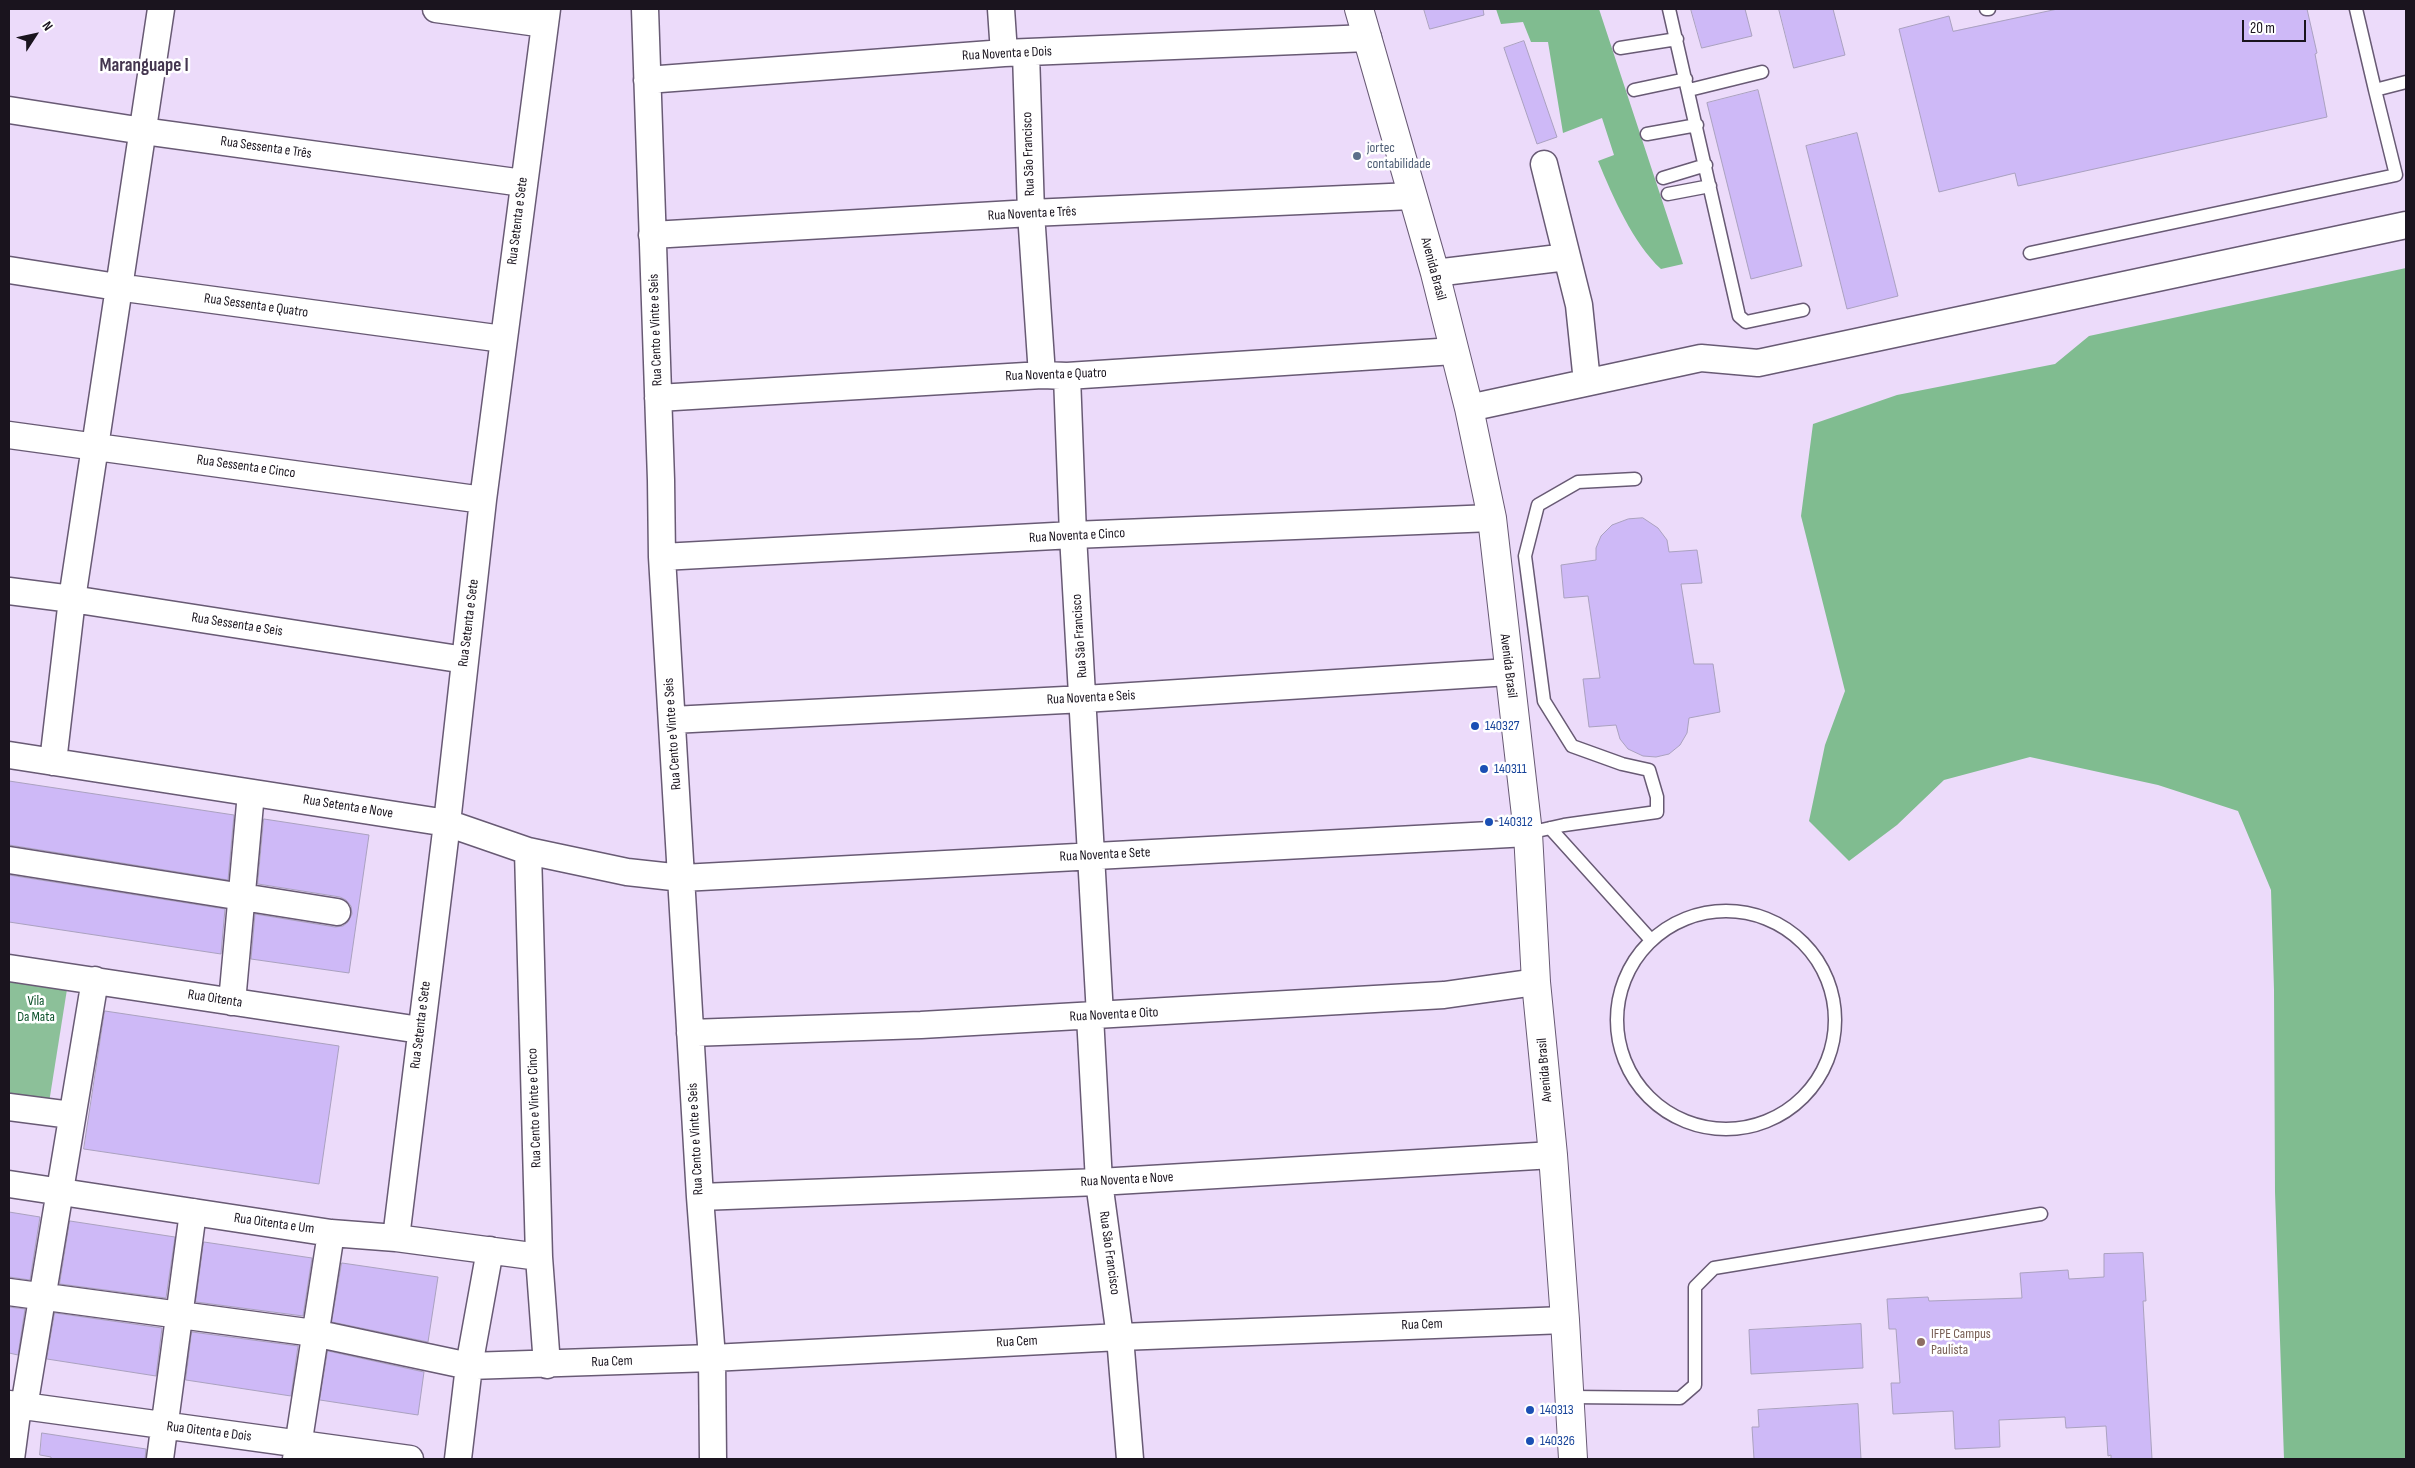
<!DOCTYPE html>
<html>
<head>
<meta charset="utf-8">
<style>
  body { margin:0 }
  #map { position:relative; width:2415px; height:1468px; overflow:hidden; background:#ecdbfa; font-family:"Sofia Sans Condensed",sans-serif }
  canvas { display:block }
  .frame { position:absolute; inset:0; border:10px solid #1a141e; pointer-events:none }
  .north { position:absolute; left:10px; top:10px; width:50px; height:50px; -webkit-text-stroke:4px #fff; paint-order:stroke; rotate:55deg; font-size:14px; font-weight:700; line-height:20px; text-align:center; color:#1a141e }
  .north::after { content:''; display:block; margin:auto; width:18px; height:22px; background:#1a141e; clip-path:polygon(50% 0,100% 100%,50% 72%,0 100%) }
  .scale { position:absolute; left:2242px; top:20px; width:64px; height:22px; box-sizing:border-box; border:2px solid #1a141e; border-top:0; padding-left:6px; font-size:15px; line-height:18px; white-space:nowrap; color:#1a141e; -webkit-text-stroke:4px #fff; paint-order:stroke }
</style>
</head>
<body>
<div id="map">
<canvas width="2415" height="1468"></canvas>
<div class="frame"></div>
<div class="north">N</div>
<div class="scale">20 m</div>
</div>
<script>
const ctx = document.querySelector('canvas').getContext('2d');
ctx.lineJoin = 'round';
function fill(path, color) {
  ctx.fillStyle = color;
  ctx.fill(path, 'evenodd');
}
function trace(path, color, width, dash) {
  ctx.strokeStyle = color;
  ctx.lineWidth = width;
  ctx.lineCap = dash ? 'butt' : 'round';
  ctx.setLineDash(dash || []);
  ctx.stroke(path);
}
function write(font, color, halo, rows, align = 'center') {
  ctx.font = font + ' "Sofia Sans Condensed",sans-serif';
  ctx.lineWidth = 5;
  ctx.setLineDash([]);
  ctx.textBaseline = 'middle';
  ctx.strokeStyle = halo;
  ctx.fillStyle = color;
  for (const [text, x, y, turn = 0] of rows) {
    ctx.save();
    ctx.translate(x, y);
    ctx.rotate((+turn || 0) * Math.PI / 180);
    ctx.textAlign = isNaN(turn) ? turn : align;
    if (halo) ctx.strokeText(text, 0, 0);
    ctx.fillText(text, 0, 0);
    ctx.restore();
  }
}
fill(new Path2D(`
  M9,973L68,983L48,1109L9,1104Z`), '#8cc099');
fill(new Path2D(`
  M1496,9H1599L1683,264L1661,269C1633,243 1613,197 1598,161L1614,155L1602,118L1563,133L1548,42H1531L1523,22L1501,24Z
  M2406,268V1459H2284L2275,1192L2274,990L2271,890L2238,811L2158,785L2030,757L1944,780L1897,825L1849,861L1809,821L1825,745L1845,691L1801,516L1813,424L1897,395L2055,364L2089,336Z`), '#80bc90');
const building = new Path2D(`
  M1424,9H1483L1484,15L1430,29Z
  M1691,9H1745L1752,36L1702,48Z
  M1779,9H1833L1845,55L1794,68Z
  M2058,9H2307L2317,53L2315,54L2327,117L2018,186L2015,173L1939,192L1899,29L1949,16L1953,31Z
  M1524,41L1557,137L1537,144L1504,48Z
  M1758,90L1802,266L1751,279L1707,103Z
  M1857,133L1898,296L1847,309L1806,146Z
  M1643,518L1658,528L1667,540L1669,552L1697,550L1702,583L1681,584L1694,664H1713L1720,712L1689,718L1687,733L1680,745L1669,754L1656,757L1643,756L1628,749L1620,739L1616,725L1589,727L1583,679L1600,678L1588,596L1564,598L1561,565L1596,560V548L1601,536L1612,525L1628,519Z
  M9,781L234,815L228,880L9,845Z
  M264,819L369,835L349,973L251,959L255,914L335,927L343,926L348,922L352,914L351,906L346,900L340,897L258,884Z
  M9,875L225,909L221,954L9,922Z
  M105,1011L339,1046L319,1184L84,1149Z
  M9,1212L40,1217L30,1280L9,1277Z
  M70,1221L175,1237L166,1298L60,1284Z
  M204,1242L312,1258L303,1316L196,1302Z
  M2143,1253L2146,1301H2143L2152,1459H2111V1455L2108,1456L2106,1426L2066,1428L2065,1417L1999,1420L2000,1447L1955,1449L1953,1411L1893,1414L1891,1383H1900L1896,1329H1889L1887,1299L1928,1297L1929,1301L2022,1298L2020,1273L2068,1270L2069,1279L2104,1277V1254Z
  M342,1263L438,1277L428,1342L332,1322Z
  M9,1307L25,1309L18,1355L9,1353Z
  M55,1313L162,1328L156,1376L47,1359Z
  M1861,1324L1863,1368L1751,1374L1749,1330Z
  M192,1332L298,1346L291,1396L186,1380Z
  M328,1351L424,1372L418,1415L320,1400Z
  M1858,1404L1861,1459H1754L1752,1427H1759L1758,1410Z
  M42,1433L146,1449L145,1459H51V1457L40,1455Z`);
fill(building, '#ceb9f7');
trace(building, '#aaa1bf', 1);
const service = new Path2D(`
  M1669,9L1739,316L1746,322L1803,310
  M1986,9H1989
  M2356,9L2375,90
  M1620,48L1677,39
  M1634,90L1686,79
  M1689,90L1762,72
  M1647,134L1697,125
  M1663,178L1706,165
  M1668,194L1710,186
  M2030,253L2396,175L2375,90L2406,82
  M1550,828L1651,940
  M1528,833L1564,825L1657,812V797L1649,770L1622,764L1572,746L1544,701L1525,556L1538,505L1578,482L1635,479
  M1617 1020a109 109 0 1 1 218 0a109 109 0 1 1-218 0Z
  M1569,1397L1680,1398L1695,1385V1287L1714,1268L2041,1214`);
const minor = new Path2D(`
  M436,9L545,24
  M645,9L661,480L662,557L700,1197L712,1358L713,1459
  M1001,9L1004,53
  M1026,53L1031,213L1042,375
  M647,80L1004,53L1368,38
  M9,110L143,131L523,183
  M1544,164L1579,305L1587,382
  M652,235L1031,213L1412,196
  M9,270L117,287L503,339
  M1435,273L1567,257
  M1067,376L1073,535L1100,1015
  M658,398L1042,375L1067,376L1454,351
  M1469,408L1701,358L1758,363L2406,225
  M9,435L483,500
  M662,557L1073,535L1492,518
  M9,591L72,599L465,660
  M672,720L1084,699L1509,672
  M9,755L447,823L528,851L627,872L682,878L1528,833
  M53,762L72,599L161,9
  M528,851L539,1257L547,1365
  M9,860L337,912
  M9,968L420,1030
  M232,1002L251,793
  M1090,1016L1099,1182L1120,1337L1130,1459
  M690,1033L921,1025L1444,995L1536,982
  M9,1107L71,1115
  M9,1184L331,1233L396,1238L539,1257
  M700,1197L1099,1182L1553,1155
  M396,1238L447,823L483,500L547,9
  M9,1292L314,1333L469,1366L712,1358L1120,1337L1565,1320
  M9,1404L410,1459
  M24,1407L95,980
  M11,1459L18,1406
  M160,1459L193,1212
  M296,1459L331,1233
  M458,1459L469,1366L490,1250`);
const primary = new Path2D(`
  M1359,9L1435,273L1469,408L1492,518L1528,833L1536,982L1553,1155L1565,1320L1573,1459`);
trace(service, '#685a74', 15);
trace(minor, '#685a74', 29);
trace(primary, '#685a74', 30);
trace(service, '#fff', 12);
trace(minor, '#fff', 26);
trace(primary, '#fff', 28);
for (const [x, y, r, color] of [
  [1357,156,5,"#5c6f8a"],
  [1475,726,5,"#1a4fb4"],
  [1484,769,5,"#1a4fb4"],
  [1489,822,5,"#1a4fb4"],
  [1921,1342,5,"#8d6e63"],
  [1530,1410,5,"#1a4fb4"],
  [1530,1441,5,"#1a4fb4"]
]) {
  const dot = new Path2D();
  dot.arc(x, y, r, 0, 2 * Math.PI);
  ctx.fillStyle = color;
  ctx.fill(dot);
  trace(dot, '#fff', 2);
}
write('14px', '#1a141e', '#fff', [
  ["Rua Noventa e Dois",1007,54,-3],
  ["Rua Sessenta e Três",266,148,8],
  ["Rua São Francisco",1029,154,-92],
  ["Rua Noventa e Três",1032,214,-3],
  ["Rua Setenta e Sete",518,221,-83],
  ["Avenida Brasil",1433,269,75],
  ["Rua Sessenta e Quatro",256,306,8],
  ["Rua Cento e Vinte e Seis",656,330,-92],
  ["Rua Noventa e Quatro",1056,375,-2],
  ["Rua Sessenta e Cinco",246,467,8],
  ["Rua Noventa e Cinco",1077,536,-3],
  ["Rua Setenta e Sete",469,623,-83],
  ["Rua Sessenta e Seis",237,625,9],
  ["Rua São Francisco",1080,636,-94],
  ["Avenida Brasil",1508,666,83],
  ["Rua Noventa e Seis",1091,698,-3],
  ["Rua Cento e Vinte e Seis",673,734,-94],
  ["Rua Setenta e Nove",348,807,9],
  ["Rua Noventa e Sete",1105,855,-3],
  ["Rua Oitenta",215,999,9],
  ["Rua Noventa e Oito",1114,1015,-3],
  ["Rua Setenta e Sete",421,1025,-83],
  ["Avenida Brasil",1545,1070,-95],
  ["Rua Cento e Vinte e Cinco",535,1108,-92],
  ["Rua Cento e Vinte e Seis",696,1139,-93],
  ["Rua Noventa e Nove",1127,1180,-3],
  ["Rua Oitenta e Um",274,1224,8],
  ["Rua São Francisco",1109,1253,82],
  ["Rua Cem",1422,1325,-2],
  ["Rua Cem",1017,1342,-3],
  ["Rua Cem",612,1362,-2],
  ["Rua Oitenta e Dois",209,1432,7]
]);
write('14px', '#4e5e75', '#fff', [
  ["jortec",1367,148],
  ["contabilidade",1367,164]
], 'left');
write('14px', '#164399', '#fff', [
  ["140327",1485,726],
  ["140311",1494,769],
  ["140312",1499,822],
  ["140313",1540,1410],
  ["140326",1540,1441]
], 'left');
write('14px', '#0d522a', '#fff', [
  ["Vila",36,1001],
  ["Da Mata",36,1017]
]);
write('14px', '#785e54', '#fff', [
  ["IFPE Campus",1931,1334],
  ["Paulista",1931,1350]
], 'left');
write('bold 19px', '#44364f', '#fff', [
  ["Maranguape I",144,66]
]);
</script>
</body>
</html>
